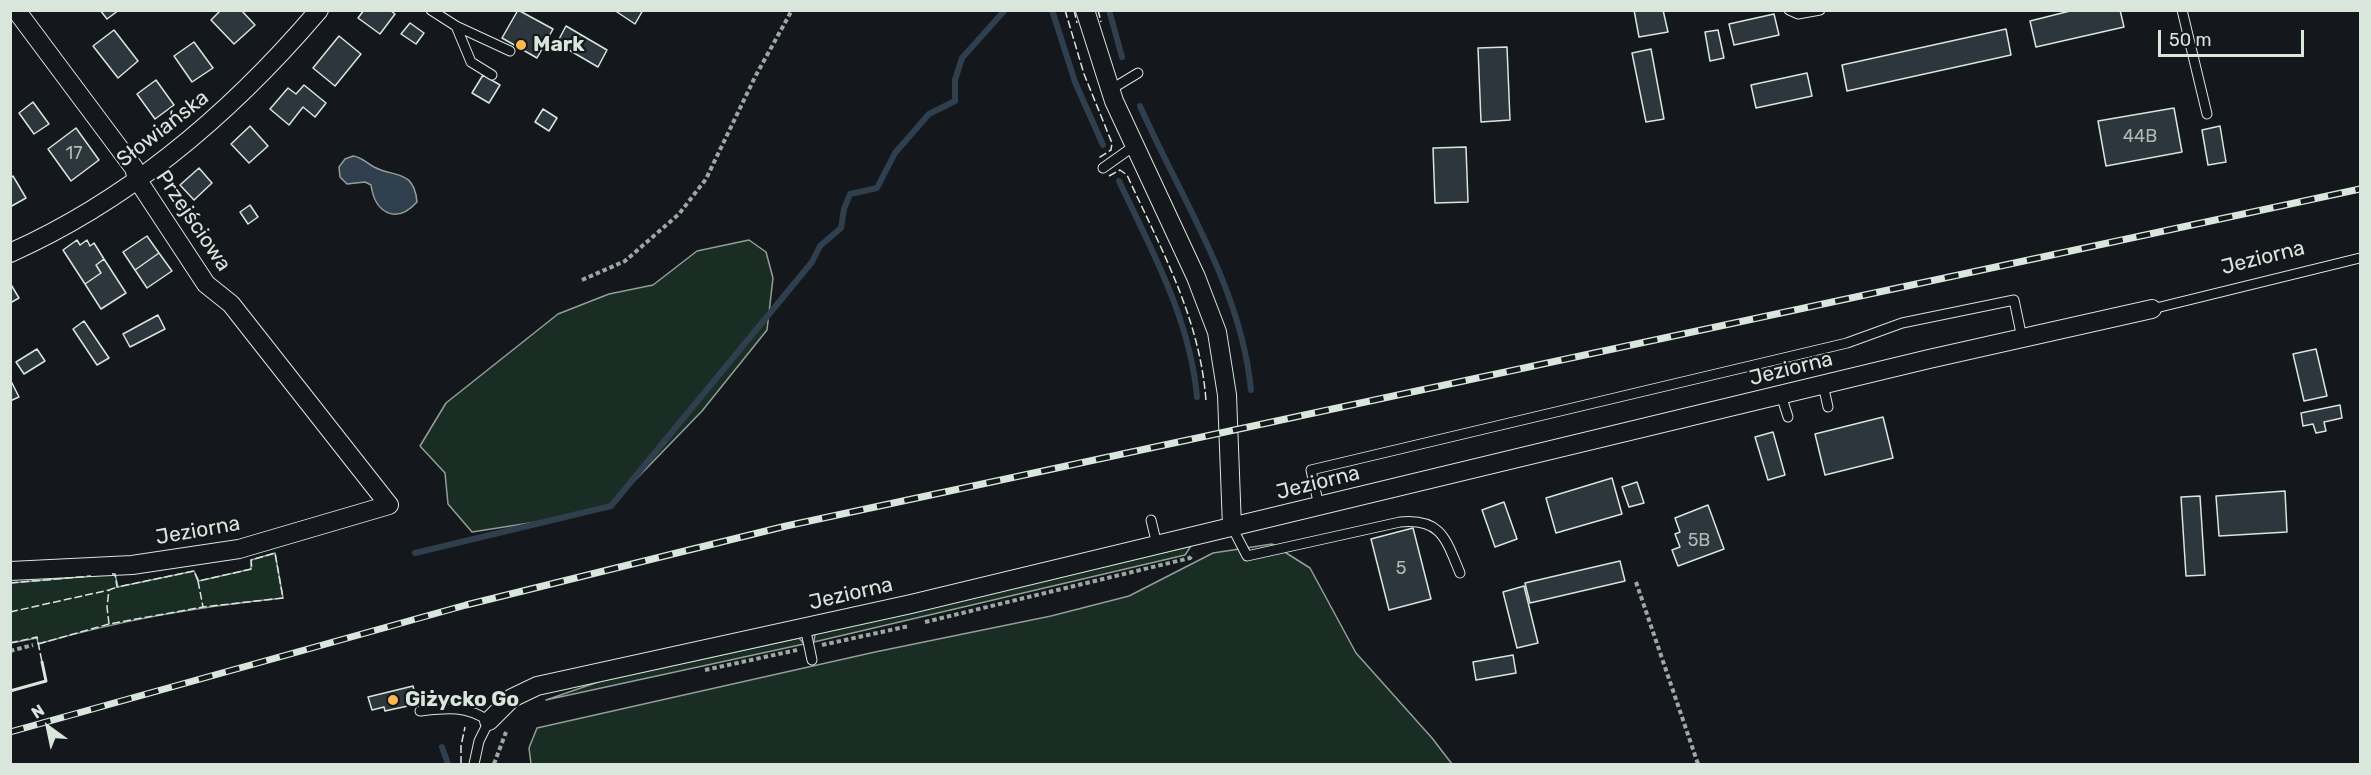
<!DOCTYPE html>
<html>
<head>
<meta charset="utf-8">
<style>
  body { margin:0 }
  #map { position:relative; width:2371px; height:775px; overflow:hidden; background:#14181c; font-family:Rubik,sans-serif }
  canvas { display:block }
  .frame { position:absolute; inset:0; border:12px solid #d8e6dc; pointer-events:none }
  .north { position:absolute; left:18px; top:697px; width:60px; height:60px; -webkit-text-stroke:4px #14181c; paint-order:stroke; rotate:327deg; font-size:16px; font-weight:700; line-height:24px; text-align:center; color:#d8e6dc }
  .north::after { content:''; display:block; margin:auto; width:21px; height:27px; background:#d8e6dc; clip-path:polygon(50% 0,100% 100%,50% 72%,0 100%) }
  .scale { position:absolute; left:2158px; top:30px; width:146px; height:27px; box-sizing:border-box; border:3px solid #d8e6dc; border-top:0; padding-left:8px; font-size:18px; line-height:21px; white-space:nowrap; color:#d8e6dc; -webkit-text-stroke:4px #14181c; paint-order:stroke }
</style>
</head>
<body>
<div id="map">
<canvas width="2371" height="775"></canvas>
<div class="frame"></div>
<div class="north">N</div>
<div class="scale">50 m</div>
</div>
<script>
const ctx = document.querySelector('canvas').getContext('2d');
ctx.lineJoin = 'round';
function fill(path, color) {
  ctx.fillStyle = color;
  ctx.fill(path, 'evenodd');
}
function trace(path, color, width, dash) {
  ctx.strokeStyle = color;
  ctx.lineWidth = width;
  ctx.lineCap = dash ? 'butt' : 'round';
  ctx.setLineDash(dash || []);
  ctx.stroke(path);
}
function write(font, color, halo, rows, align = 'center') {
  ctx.font = font + ' Rubik,sans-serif';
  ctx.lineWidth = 4.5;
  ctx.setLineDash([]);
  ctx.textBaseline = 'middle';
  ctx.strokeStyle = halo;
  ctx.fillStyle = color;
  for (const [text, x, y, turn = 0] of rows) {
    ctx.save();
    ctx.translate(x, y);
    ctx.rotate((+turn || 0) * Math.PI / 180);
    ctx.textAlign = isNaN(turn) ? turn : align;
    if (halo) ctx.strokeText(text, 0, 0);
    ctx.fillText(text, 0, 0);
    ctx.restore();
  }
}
const green = new Path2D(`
  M749,240L766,252L773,278L767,330L702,411L610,506L568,517L472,532L448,504L445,473L420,446L446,403L558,314L609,294L653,285L697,251Z
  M1272,544L1310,568L1356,653L1432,738L1452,764H531L529,748L537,728L875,652L1051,616L1129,596L1213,553Z
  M1191,546L1185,555L814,642L815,634Z
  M275,553L283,598C196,607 122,620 38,644L37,638L11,643V583L115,574L118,587L194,571L199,581L251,569V560Z
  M799,638L804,644L546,700L601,681Z`);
fill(green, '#1a2d24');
trace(green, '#939e99', 1.5);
const water = new Path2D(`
  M353,156C362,157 366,163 374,167C395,178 414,169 417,202C396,225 375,213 371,185L365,182L347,184L340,177L339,167L345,159Z`);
fill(water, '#2f3f4d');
trace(water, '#939e99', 1.5);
trace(new Path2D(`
  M1052,10L1075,82L1103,145
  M1109,10L1122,57
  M1140,106C1181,199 1241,287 1251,390
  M1119,181C1152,251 1190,319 1197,397
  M415,553L611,506L812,262L820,246L841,228L844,209L850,194L877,188L895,153L929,114L955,101V80L962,58L1005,10
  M442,747L448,764`), '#2f3f4d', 6);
const building = new Path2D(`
  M100,10H119L107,19Z
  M221,10H241L255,25L234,44L211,20Z
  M364,10H390L395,14L380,34L358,18Z
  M518,10L553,29L537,58L502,38Z
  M614,10H643L635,24Z
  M1634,10H1663L1668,32L1639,37Z
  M2074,10H2120L2124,27L2036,47L2030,21Z
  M1774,14L1779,35L1734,45L1729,24Z
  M410,23L424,33L416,44L401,34Z
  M566,26L607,50L598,67L557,43Z
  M2006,29L2011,55L1847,91L1842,65Z
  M114,30L138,61L118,78L93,46Z
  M1718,30L1724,58L1710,61L1705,32Z
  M339,36L361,54L335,86L313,68Z
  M194,42L213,68L192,82L174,56Z
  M1507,47L1510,120L1481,122L1478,48Z
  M1651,49L1664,119L1646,122L1632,53Z
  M1807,73L1812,96L1756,108L1751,85Z
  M483,75L500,85L489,103L472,93Z
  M156,80L174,105L155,119L137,94Z
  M304,85L326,103L315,117L303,107L289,125L270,109L288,88L296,94Z
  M33,102L49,124L34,134L19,113Z
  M2174,108L2182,152L2106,166L2098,121Z
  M543,109L557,118L549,131L535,122Z
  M250,126L268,146L249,163L231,144Z
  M2220,126L2226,162L2208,165L2202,130Z
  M76,128L99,160L71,181L48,149Z
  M1466,147L1468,202L1435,203L1433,148Z
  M199,168L212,183L194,200L180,185Z
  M13,176L26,198L10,207V178Z
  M250,205L258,217L248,224L240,212Z
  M147,236L159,253L135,270L123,252Z
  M77,240L80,245L87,240L90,246L94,243L104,259L96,265L101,273L85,284L63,250Z
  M159,253L172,271L147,288L135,270Z
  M104,259L126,293L101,309L85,284L101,273L96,265Z
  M10,283L19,298L10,303Z
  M158,315L165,329L130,347L123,334Z
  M84,321L109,358L97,365L73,329Z
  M37,349L45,361L24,374L16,362Z
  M2316,349L2327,396L2304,401L2293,354Z
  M10,379L19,397L10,401Z
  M2340,405L2342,418L2324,422L2326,431L2316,433L2313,424L2303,426L2301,413Z
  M1883,417L1893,458L1825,475L1815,434Z
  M1773,432L1785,475L1768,480L1755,437Z
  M1612,478L1622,514L1556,533L1546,498Z
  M1637,482L1644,503L1629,507L1622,487Z
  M2285,491L2287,532L2219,536L2216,496Z
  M2200,496L2205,575L2186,576L2181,497Z
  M1504,502L1517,539L1495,547L1482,510Z
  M1708,505L1724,549L1678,566L1672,550L1680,547L1675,534L1680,532L1675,518Z
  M1413,528L1431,599L1389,610L1371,539Z
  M1620,561L1625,581L1530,603L1525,583Z
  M1524,586L1538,643L1517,648L1503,592Z
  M1513,655L1516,673L1476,680L1473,662Z
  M413,686L417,704L385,711L384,707L372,710L368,697Z`);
fill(building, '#2c363c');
trace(building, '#d8e6dc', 1.5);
const service = new Path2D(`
  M431,10L456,26L510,51
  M1789,10L1798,14L1820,10
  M2182,10L2207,114
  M456,26L471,62L492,75
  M1110,90L1138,73
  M1103,168L1134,146
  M2152,309L2360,258
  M1823,385L1828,407
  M1781,395L1788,417
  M1319,506L1311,470L1847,343L1902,323L2014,300L2022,338
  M1151,520L1157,545
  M1232,527L1247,556L1400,522C1442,518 1446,540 1460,573
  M805,627L812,660
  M420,711C446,708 466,705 489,721L479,741L474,764`);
const minor = new Path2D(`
  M1085,10L1114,101L1196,277L1217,332L1227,395L1232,527
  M10,253C131,199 234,110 319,10
  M10,571L132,565L239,549L389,505L231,304L206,284L137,179L134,168L16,10
  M489,721L512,698L537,686L911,604L1929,359L2152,309`);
trace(service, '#d8e6dc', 11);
trace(minor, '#d8e6dc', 20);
trace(new Path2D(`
  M582,280L625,261L679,214L706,179L755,77L792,10
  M1636,582L1698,764
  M925,622L1190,558L1193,554
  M822,645L909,626
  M10,651L33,645
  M705,670L797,650
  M494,764L506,732`), '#9da8a2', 4, [4.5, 3]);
trace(service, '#14181c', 9);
trace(minor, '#14181c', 18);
const rail = new Path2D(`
  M10,732L466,605L786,526L2360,189`);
trace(rail, '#d8e6dc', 7);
trace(rail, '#14181c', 4.5, [14]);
trace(new Path2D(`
  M1065,10L1084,74L1112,143L1111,150L1097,159
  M1074,10L1077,23
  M1098,10L1101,22
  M1109,176L1120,170L1127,175C1161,249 1200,318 1206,401
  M198,581L203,607
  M10,583L91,576
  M10,612L109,590
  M109,624L107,607L109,590L117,587
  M10,643L37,637L42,662
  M38,644L109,624L203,607L283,598L275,553L251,560L252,569L198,581L194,571L117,587L115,574H112
  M461,764V746L465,727`), '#d8e6dc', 1.5, [8, 3]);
trace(new Path2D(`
  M10,691L46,681L42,662`), '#d8e6dc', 3);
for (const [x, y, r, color] of [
  [521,45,6,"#ffb74d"],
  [393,700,6,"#ffb74d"]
]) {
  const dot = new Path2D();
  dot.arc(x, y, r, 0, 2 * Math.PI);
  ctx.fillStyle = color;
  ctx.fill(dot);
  trace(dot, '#14181c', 2);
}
write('18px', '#adbab4', null, [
  ["44B",2140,137],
  ["17",74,154],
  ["5B",1699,541],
  ["5",1401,569]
]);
write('bold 21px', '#d8e6dc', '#14181c', [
  ["Mark",533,45],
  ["Giżycko Go",405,700]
], 'left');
write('21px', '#d8e6dc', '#14181c', [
  ["Słowiańska",163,129,-38],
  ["Przejściowa",193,221,56],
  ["Jeziorna",2263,258,-14],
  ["Jeziorna",1791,369,-14],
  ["Jeziorna",1318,483,-14],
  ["Jeziorna",198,531,-10],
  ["Jeziorna",851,594,-13]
]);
</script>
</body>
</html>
